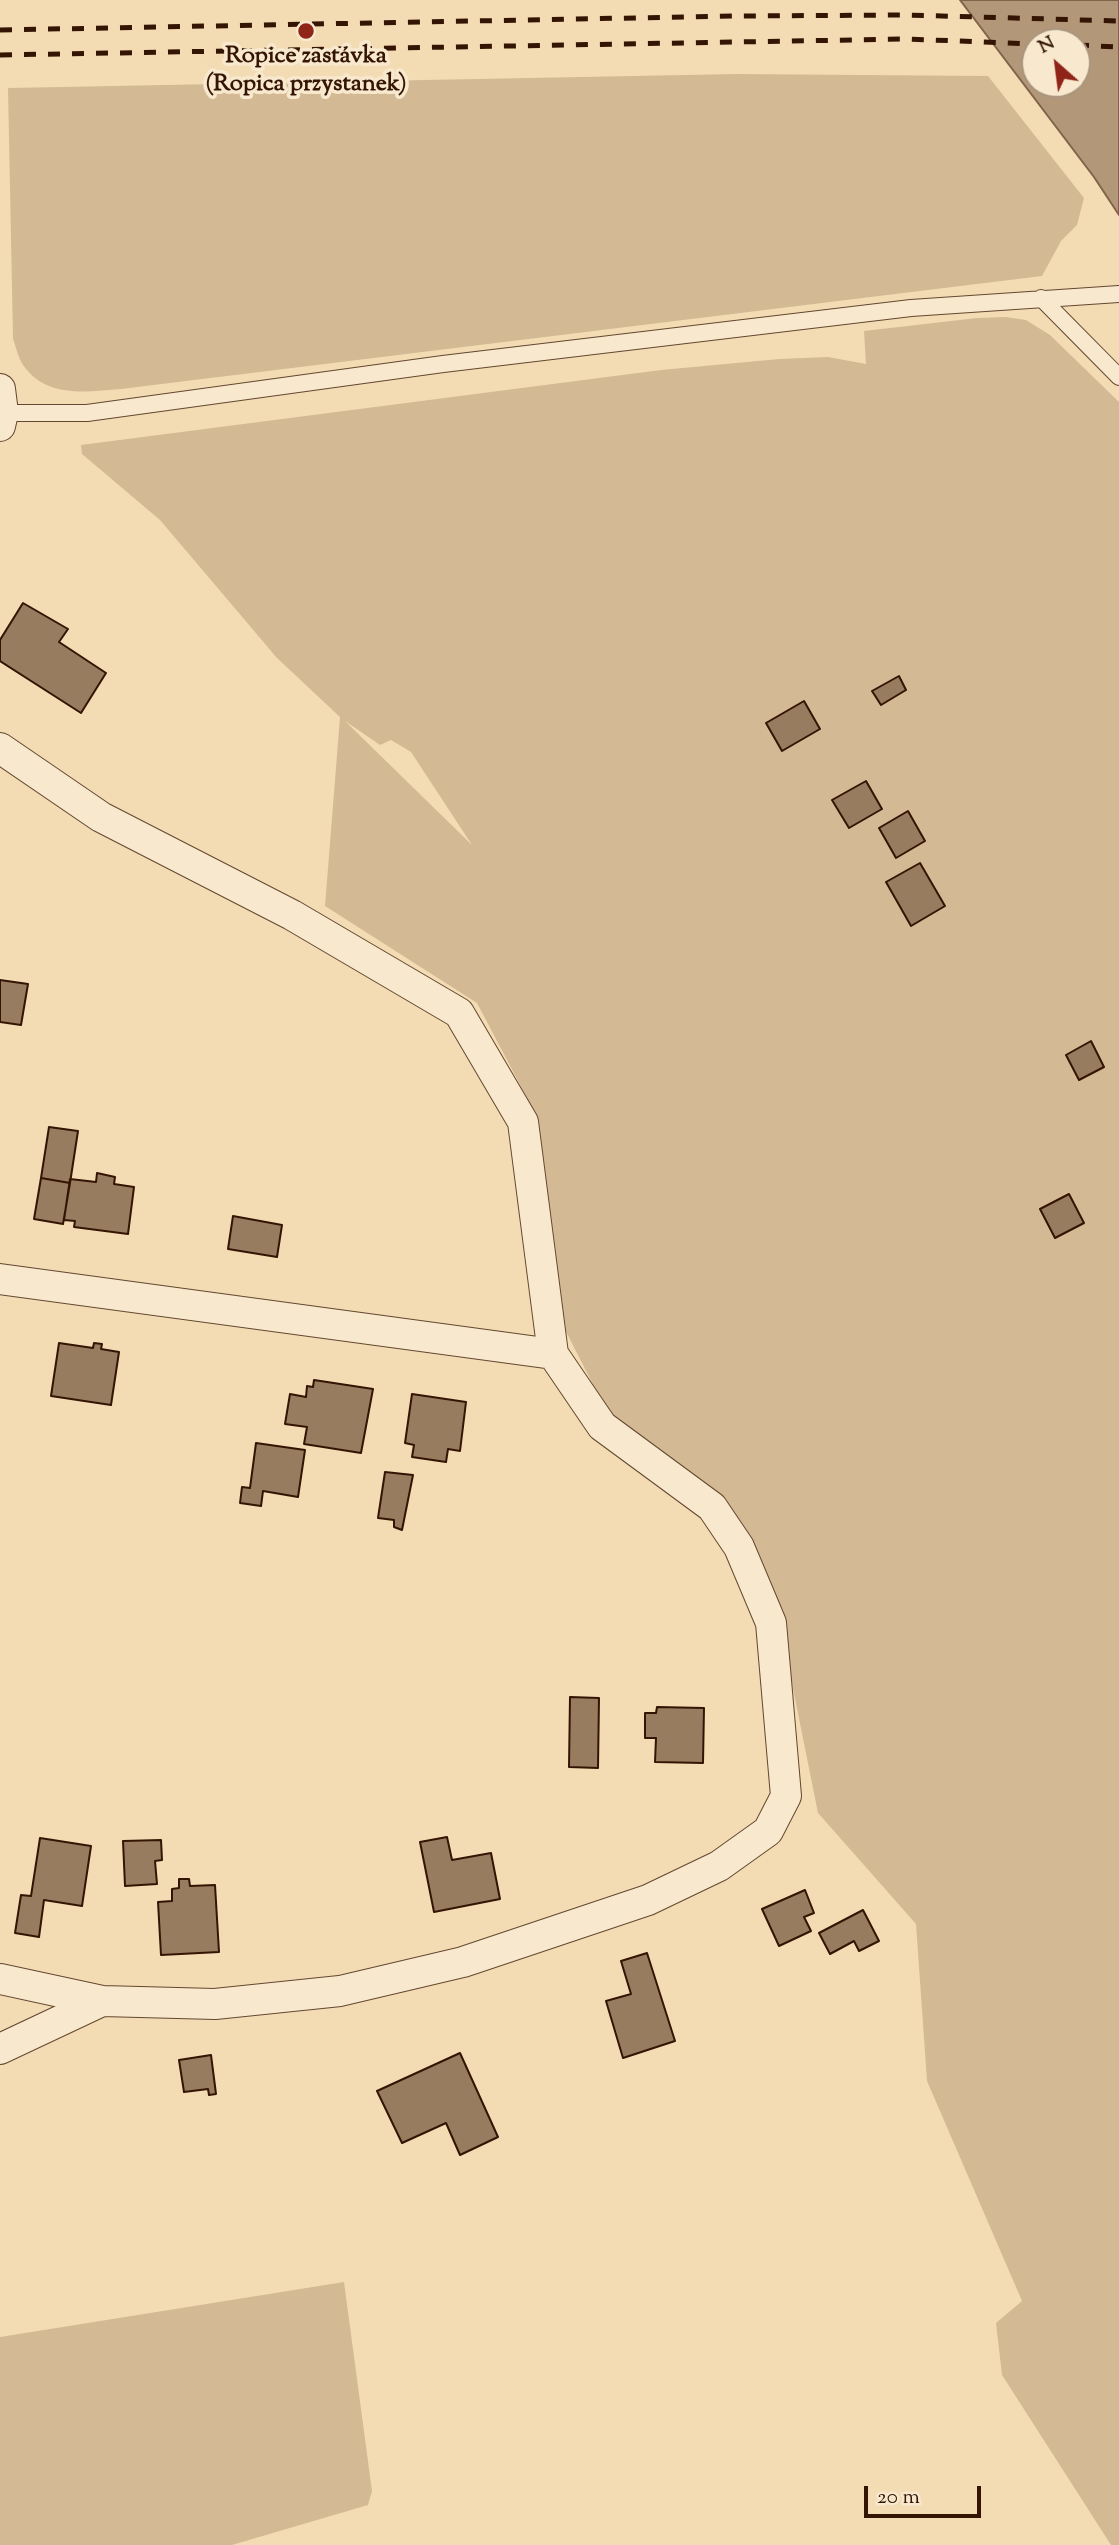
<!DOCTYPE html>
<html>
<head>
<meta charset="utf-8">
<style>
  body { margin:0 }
  #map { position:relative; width:1119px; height:2545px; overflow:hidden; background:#f3dcb3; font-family:"Sorts Mill Goudy",serif }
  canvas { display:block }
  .north { position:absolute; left:1021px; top:28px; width:70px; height:70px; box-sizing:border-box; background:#f7e8ce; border:2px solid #a9947d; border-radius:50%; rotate:332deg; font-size:19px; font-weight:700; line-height:28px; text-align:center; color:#341504 }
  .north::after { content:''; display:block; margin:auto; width:24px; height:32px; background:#8f2418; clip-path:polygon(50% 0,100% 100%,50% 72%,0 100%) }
  .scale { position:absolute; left:864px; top:2486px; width:117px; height:32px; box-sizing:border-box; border:4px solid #341504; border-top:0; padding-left:9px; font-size:21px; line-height:24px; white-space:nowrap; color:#341504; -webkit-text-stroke:5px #f7e8ce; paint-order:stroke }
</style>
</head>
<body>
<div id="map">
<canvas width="1119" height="2545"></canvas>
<div class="north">N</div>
<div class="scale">20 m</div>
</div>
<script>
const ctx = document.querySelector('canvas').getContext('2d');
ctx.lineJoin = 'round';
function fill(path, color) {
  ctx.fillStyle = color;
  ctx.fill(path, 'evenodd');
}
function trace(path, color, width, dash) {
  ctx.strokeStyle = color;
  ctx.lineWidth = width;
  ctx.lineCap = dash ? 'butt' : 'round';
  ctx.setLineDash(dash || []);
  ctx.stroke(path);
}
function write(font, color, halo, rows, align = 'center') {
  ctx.font = font + ' "Sorts Mill Goudy",serif';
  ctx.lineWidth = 7;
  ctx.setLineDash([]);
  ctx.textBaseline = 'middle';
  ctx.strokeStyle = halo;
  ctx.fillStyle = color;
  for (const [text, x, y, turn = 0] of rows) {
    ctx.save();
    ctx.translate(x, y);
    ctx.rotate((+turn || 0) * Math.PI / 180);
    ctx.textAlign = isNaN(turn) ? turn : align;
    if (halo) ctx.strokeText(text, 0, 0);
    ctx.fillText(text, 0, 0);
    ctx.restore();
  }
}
fill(new Path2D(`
  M737,74L988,76L1084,198L1077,225L1061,241L1042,276L121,389C85,392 46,398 23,365C18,357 16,347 13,339L8,88Z
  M1006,317L1026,320L1050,335L1119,402V2545H1111L1002,2375L996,2323L1022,2301L927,2081L916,1924L818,1813L781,1629L757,1550L726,1505L608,1414L555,1310L537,1117L477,1003L325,906L340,717L277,658L160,520L82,454L81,445L661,370L779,359L828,357L866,364L864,331L977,318ZM345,721L380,745L391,740L411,752L472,845Z
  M344,2282L372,2491L368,2505L232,2545H0V2337Z`), '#d3ba95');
const water = new Path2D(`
  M960,0H1119V215L1094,177ZM1035,42H1077V84H1035Z`);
fill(water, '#b29878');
trace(water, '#80644a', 2);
const building = new Path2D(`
  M23,603L68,629L59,642L106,673L81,713L0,661V640Z
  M899,676L906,690L881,705L872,691Z
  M804,701L820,729L782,751L766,723Z
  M866,781L882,809L849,828L832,800Z
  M908,811L925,841L896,858L879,828Z
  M920,863L945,906L911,926L886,882Z
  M0,980L28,984L21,1025L0,1022Z
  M1091,1041L1104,1067L1079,1080L1066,1055Z
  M49,1127L78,1131L70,1183L41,1178Z
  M97,1173L115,1177L114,1184L134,1187L128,1234L74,1227L75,1221L64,1220L70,1179L96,1182Z
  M41,1178L70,1183L63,1224L34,1219Z
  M1069,1194L1084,1223L1055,1238L1040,1209Z
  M233,1216L282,1225L277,1257L228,1249Z
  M59,1343L93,1348L94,1343L102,1344L101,1349L119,1352L111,1405L51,1396Z
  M314,1380L373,1389L361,1453L304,1444L307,1427L285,1424L290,1394L306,1397L307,1386L313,1387Z
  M412,1394L466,1402L460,1451L448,1449L446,1462L412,1457L414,1445L405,1443Z
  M256,1443L305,1450L298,1497L263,1491L261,1506L240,1503L242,1487L250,1488Z
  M385,1472L413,1475L402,1530L394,1527V1520L378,1518Z
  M570,1697L599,1698L598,1768L569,1767Z
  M657,1707L704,1708L703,1763L655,1762L656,1738H645V1713H656Z
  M447,1837L452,1860L491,1853L500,1899L434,1912L420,1842Z
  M40,1838L91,1846L82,1906L44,1900L39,1937L15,1933L21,1895L31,1896Z
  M161,1840L162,1860L155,1861L157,1884L125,1886L123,1841Z
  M179,1879H189L190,1886L215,1885L219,1952L161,1955L158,1902L172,1901V1889L179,1888Z
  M805,1890L814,1913L804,1917L811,1931L779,1946L762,1909Z
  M863,1910L879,1941L859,1951L854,1941L830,1954L819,1933Z
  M647,1953L675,2041L623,2058L606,2001L631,1994L621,1961Z
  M460,2053L498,2137L460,2155L446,2123L402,2143L377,2091Z
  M211,2055L216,2094L209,2095L208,2089L184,2092L179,2060Z`);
fill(building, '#977c5f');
trace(building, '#341504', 2);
const lane = new Path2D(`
  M1041,298L1119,377
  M3,413H87L443,364L911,308L1119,294`);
const street = new Path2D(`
  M0,389L3,413L0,426
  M0,748L101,817L292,915L459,1013L523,1122L553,1354L0,1279
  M0,1979L102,2001
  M0,2049L102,2001L215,2004L340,1991L463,1962L648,1900L719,1866L768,1831L786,1796L771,1623L739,1547L712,1507L602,1426L553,1354`);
trace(lane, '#644730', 18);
trace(street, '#644730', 32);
trace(lane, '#f7e8ce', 16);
trace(street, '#f7e8ce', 30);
trace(new Path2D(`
  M0,30L736,16L907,15L1119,21
  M1077,45L1119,47
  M0,55L906,39L1035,44`), '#341504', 5, [12, 12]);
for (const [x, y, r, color] of [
  [306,31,9,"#8f2418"]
]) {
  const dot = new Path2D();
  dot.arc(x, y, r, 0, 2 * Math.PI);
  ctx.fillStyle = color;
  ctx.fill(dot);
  trace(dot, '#f7e8ce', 2.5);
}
write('bold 24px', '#341504', '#f7e8ce', [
  ["Ropice zastávka",306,58],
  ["(Ropica przystanek)",306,86]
]);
</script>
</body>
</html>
